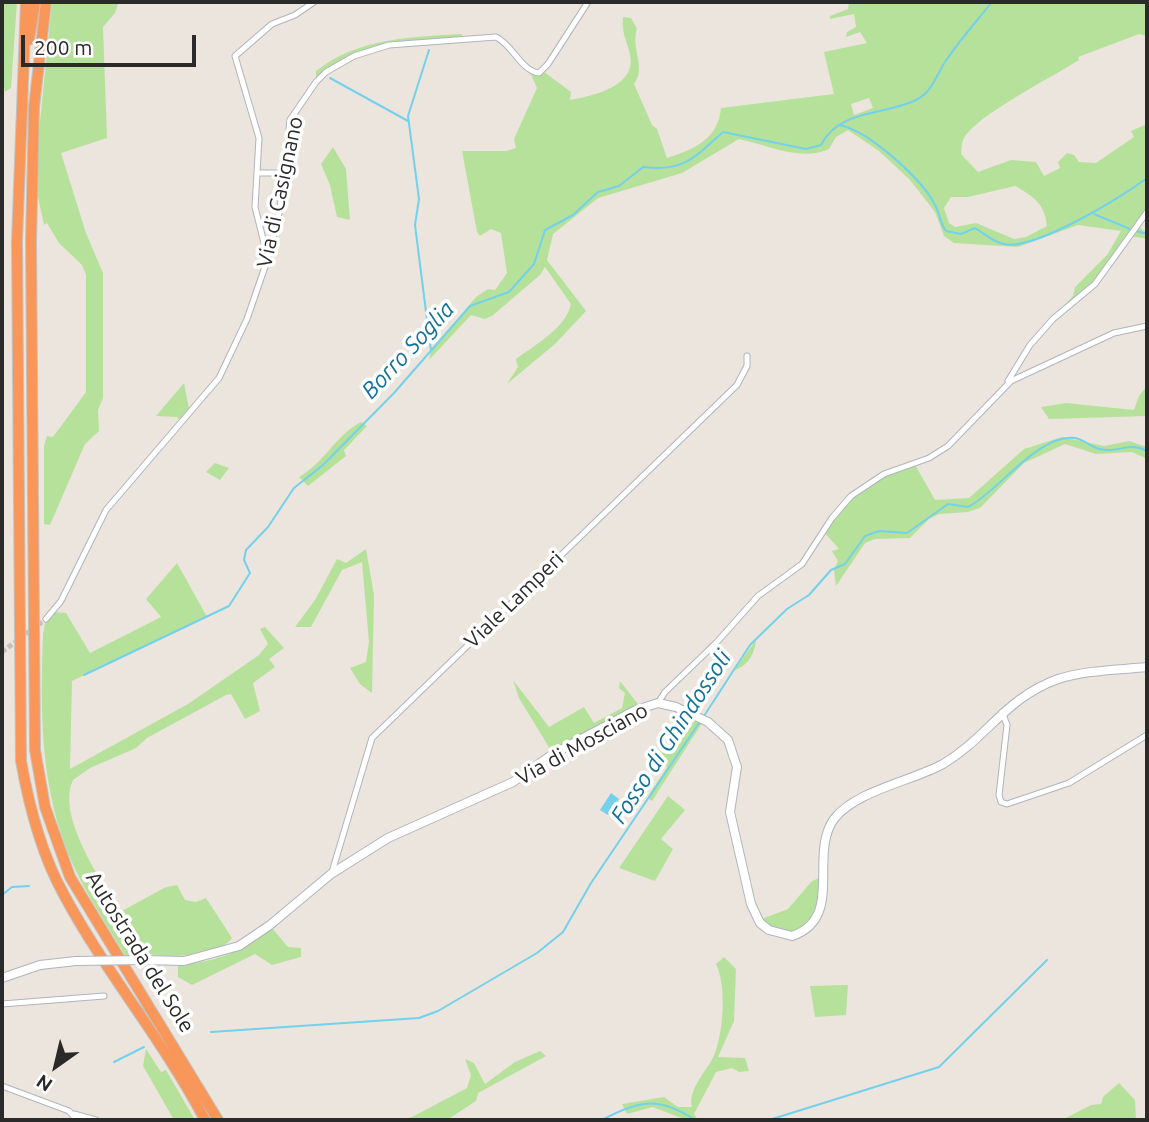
<!DOCTYPE html>
<html>
<head>
<meta charset="utf-8">
<style>
  body { margin:0 }
  #map { position:relative; width:1149px; height:1122px; overflow:hidden; background:#ece5dd; font-family:Ubuntu,sans-serif }
  canvas { display:block }
  .frame { position:absolute; inset:0; border:4px solid #2a2a2a; pointer-events:none }
  .north { position:absolute; left:21px; top:1031px; width:70px; height:70px; -webkit-text-stroke:5px #fff; paint-order:stroke; rotate:214deg; font-size:19px; font-weight:700; line-height:28px; text-align:center; color:#2a2a2a }
  .north::after { content:''; display:block; margin:auto; width:24px; height:32px; background:#2a2a2a; clip-path:polygon(50% 0,100% 100%,50% 72%,0 100%) }
  .scale { position:absolute; left:21px; top:35px; width:175px; height:32px; box-sizing:border-box; border:4px solid #2a2a2a; border-top:0; padding-left:9px; font-size:21px; line-height:24px; white-space:nowrap; color:#2a2a2a; -webkit-text-stroke:5px #fff; paint-order:stroke }
</style>
</head>
<body>
<div id="map">
<canvas width="1149" height="1122"></canvas>
<div class="frame"></div>
<div class="north">N</div>
<div class="scale">200 m</div>
</div>
<script>
const ctx = document.querySelector('canvas').getContext('2d');
ctx.lineJoin = 'round';
function fill(path, color) {
  ctx.fillStyle = color;
  ctx.fill(path, 'evenodd');
}
function trace(path, color, width, dash) {
  ctx.strokeStyle = color;
  ctx.lineWidth = width;
  ctx.lineCap = dash ? 'butt' : 'round';
  ctx.setLineDash(dash || []);
  ctx.stroke(path);
}
function write(font, color, halo, rows, align = 'center') {
  ctx.font = font + ' Ubuntu,sans-serif';
  ctx.lineWidth = 7;
  ctx.setLineDash([]);
  ctx.textBaseline = 'middle';
  ctx.strokeStyle = halo;
  ctx.fillStyle = color;
  for (const [text, x, y, turn = 0] of rows) {
    ctx.save();
    ctx.translate(x, y);
    ctx.rotate((+turn || 0) * Math.PI / 180);
    ctx.textAlign = isNaN(turn) ? turn : align;
    if (halo) ctx.strokeText(text, 0, 0);
    ctx.fillText(text, 0, 0);
    ctx.restore();
  }
}
fill(new Path2D(`
  M2,2H17L11,88L5,92L2,77Z
  M52,2L118,4L115,13L103,27L107,138L61,153L86,233L103,273V398L98,410L99,431L85,444L50,525L44,524V446L47,436L53,437L86,392V275L82,265L59,243L47,223L44,225L38,197V141Z
  M849,2H1147V36L1139,34L1078,57L1079,60C1054,76 977,115 964,138C961,143 962,149 961,154L978,172L1011,160L1036,162L1044,176L1060,168L1058,162L1067,153L1074,155L1079,162L1096,163L1134,137L1131,131L1147,124V212L1139,227L1147,233V239L1131,236L1095,284L1053,319L1073,296L1075,287L1107,255L1121,231L1078,225L1018,247L954,243L944,236L935,212L910,180L879,151L848,130L836,137L829,149C800,162 768,145 739,139L682,173L598,198L553,234L547,260L586,311L555,344L507,384L518,367L516,359C535,345 566,328 571,304L545,267L540,275L492,316L485,319L471,315L429,360L431,351L476,297L488,289L495,290L507,273L501,233L491,229L480,236L477,232L462,151H506L516,148L514,139L537,88L529,70L543,71L571,92L570,100C593,96 637,86 630,55C627,40 621,33 623,17L631,18L637,29C630,47 647,67 634,84L652,125L657,129L667,158C695,149 718,139 721,108L834,94L824,52L867,43L860,32L846,37L847,32L856,27L854,14L830,19V16L848,9ZM869,98L873,108L854,115L851,104ZM1015,186C1033,196 1045,204 1047,226L1026,237L1014,239L976,223L955,227L949,223L944,208L951,197H968Z
  M462,34V40C405,44 362,45 316,82V71C358,38 410,37 462,34Z
  M333,147L346,169L350,220L337,217L330,185L321,164Z
  M184,383L190,414L182,423L177,417L156,416Z
  M1147,386V416L1049,419L1041,407L1066,403L1134,410L1139,396Z
  M361,422L367,426L344,450L346,456L308,486L299,477C324,463 337,434 361,422Z
  M1062,437L1104,446L1129,441L1147,447V459L1132,452L1096,454L1065,444L1024,463L980,508L968,512L939,514L929,519L910,538L875,539L865,543L836,586L834,570L838,561L832,551L839,549L823,531C853,493 868,479 914,463L935,500L969,498L1024,449Z
  M215,463L229,468L220,480L206,472Z
  M366,549L374,595L372,693L360,684L350,668L366,662L369,642L362,562L342,570L311,627H295L315,600L337,559L346,563Z
  M177,563L207,617L72,681L70,769L188,704L259,655L268,644L260,629L265,627L284,648L269,659L275,667L253,683L260,711L245,719L231,694L226,695L147,738L136,748L90,768L73,780C56,816 101,880 120,912L166,887L177,885L185,900L196,902L206,898L232,938C222,955 160,961 142,951L147,960H128C110,930 89,899 74,867C40,793 40,714 43,634L46,619L53,612L66,613L90,653L161,617L146,599Z
  M756,640C755,654 747,667 734,670Z
  M513,680L549,727L584,707L594,723L622,708L625,693L619,688L620,681L641,708L553,754L519,698Z
  M681,709L704,720L652,801L647,798L667,767L655,754L671,751L679,734L677,716Z
  M668,796L685,810L661,839L673,849L655,881L619,868Z
  M824,876V897L809,927L785,936L759,920L788,909L812,881Z
  M272,928L288,947L301,948V957L272,965L255,954L192,985L178,977V965C215,962 243,952 272,928Z
  M724,957L736,969L734,1021L718,1057L745,1058L749,1071L739,1072L732,1068L716,1072L694,1114L698,1120H703H686L653,1107L627,1114L622,1104L664,1097L678,1107H692C687,1089 709,1069 715,1053C723,1032 727,987 716,964Z
  M848,985L846,1015L815,1017L810,986Z
  M146,1049L161,1072L166,1070L195,1120H174L143,1066Z
  M540,1051L546,1056L478,1093L476,1101L447,1120H399L412,1117L467,1088L471,1075L465,1059L474,1063L485,1084L515,1062Z
  M1119,1083L1135,1100L1136,1120H1062L1091,1105L1101,1104L1103,1097Z`), '#b6e19b');
fill(new Path2D(`
  M611,793L619,799L608,815L600,810Z`), '#73d1eb');
trace(new Path2D(`
  M429,50L408,116L419,199L415,225L431,351
  M330,78L408,121
  M839,125C868,130 922,179 935,205C940,214 940,223 946,231L961,234L975,228C985,234 993,242 1004,244C1034,251 1122,197 1147,178
  M1094,214L1130,229
  M1136,231L1147,234
  M84,675L229,606L250,573L244,560L246,550L268,527L294,488L323,465L394,393L470,306L509,292L534,264L545,230L573,215L598,192L619,186L643,167C684,172 694,158 723,132L806,149L821,145C839,109 883,116 916,100C932,92 936,76 945,62C959,41 976,22 992,2
  M704,716L750,645L787,609L809,595L831,570L845,564L865,536L879,531L907,533L948,504L968,507C998,492 1039,433 1075,438C1085,440 1091,447 1100,449C1119,454 1127,441 1147,451
  M2,895L12,887L29,886
  M211,1032L419,1018L438,1011L537,953L563,932L591,883L699,723
  M114,1062L144,1047
  M602,1120C639,1100 659,1096 695,1120
  M769,1120L939,1067L1047,960`), '#73d1eb', 2);
trace(new Path2D(`
  M2,652L46,619`), '#c5c0b9', 5, [5, 2.5]);
const street = new Path2D(`
  M257,173H283
  M267,255L255,207L259,138L235,56L272,24L295,15L314,2
  M1008,381L1030,345L1053,319L1095,284L1147,212
  M46,619L61,601L106,510L219,378L247,319L268,258L280,209L290,120L316,82L326,72L354,56L389,45L496,37C513,45 521,71 539,73L548,64L588,2
  M658,703L665,692L717,642L758,596L802,564L832,518L851,496L884,474L929,458L948,446L1011,381L1114,333L1147,326
  M1002,712L1007,725L999,795L1001,802L1007,804L1069,783L1147,735
  M332,872L372,738L737,385L747,366V356
  M2,1004L104,996
  M2,1086L69,1111L77,1120
  M74,1114L96,1120`);
const secondary = new Path2D(`
  M144,960L184,961L239,946L270,925L331,874L388,838L513,782L553,754L636,710L658,703L676,707L708,722L728,740L737,767L730,812L751,904L760,923L769,930L792,936C845,918 808,855 834,819C855,791 912,781 943,764C987,738 1005,698 1058,679C1086,670 1118,670 1147,667
  M2,978L40,965L76,961`);
const highway = new Path2D(`
  M26,2L17,241L21,761C29,806 41,853 63,893C105,972 164,1041 205,1120
  M46,2L34,107L31,241L35,750L45,807L70,877L218,1120
  M29,40L35,2`);
trace(street, '#b0b4be', 7);
trace(secondary, '#b0b4be', 10);
trace(highway, '#c3c3c3', 12);
trace(street, '#fff', 5);
trace(secondary, '#fff', 8);
trace(highway, '#f9975b', 10);
const secondaryBridge = new Path2D(`
  M76,961L144,960`);
trace(secondaryBridge, '#b0b4be', 10, []);
trace(secondaryBridge, '#fff', 8);
write('21px', '#2a2a2a', '#fff', [
  ["Via di Casignano",280,192,-78],
  ["Viale Lamperi",514,600,-44],
  ["Via di Mosciano",582,744,-29],
  ["Autostrada del Sole",140,952,58]
]);
write('italic 23px', '#117097', '#fff', [
  ["Borro Soglia",408,350,-47],
  ["Fosso di Ghindossoli",671,737,-57]
]);
</script>
</body>
</html>
